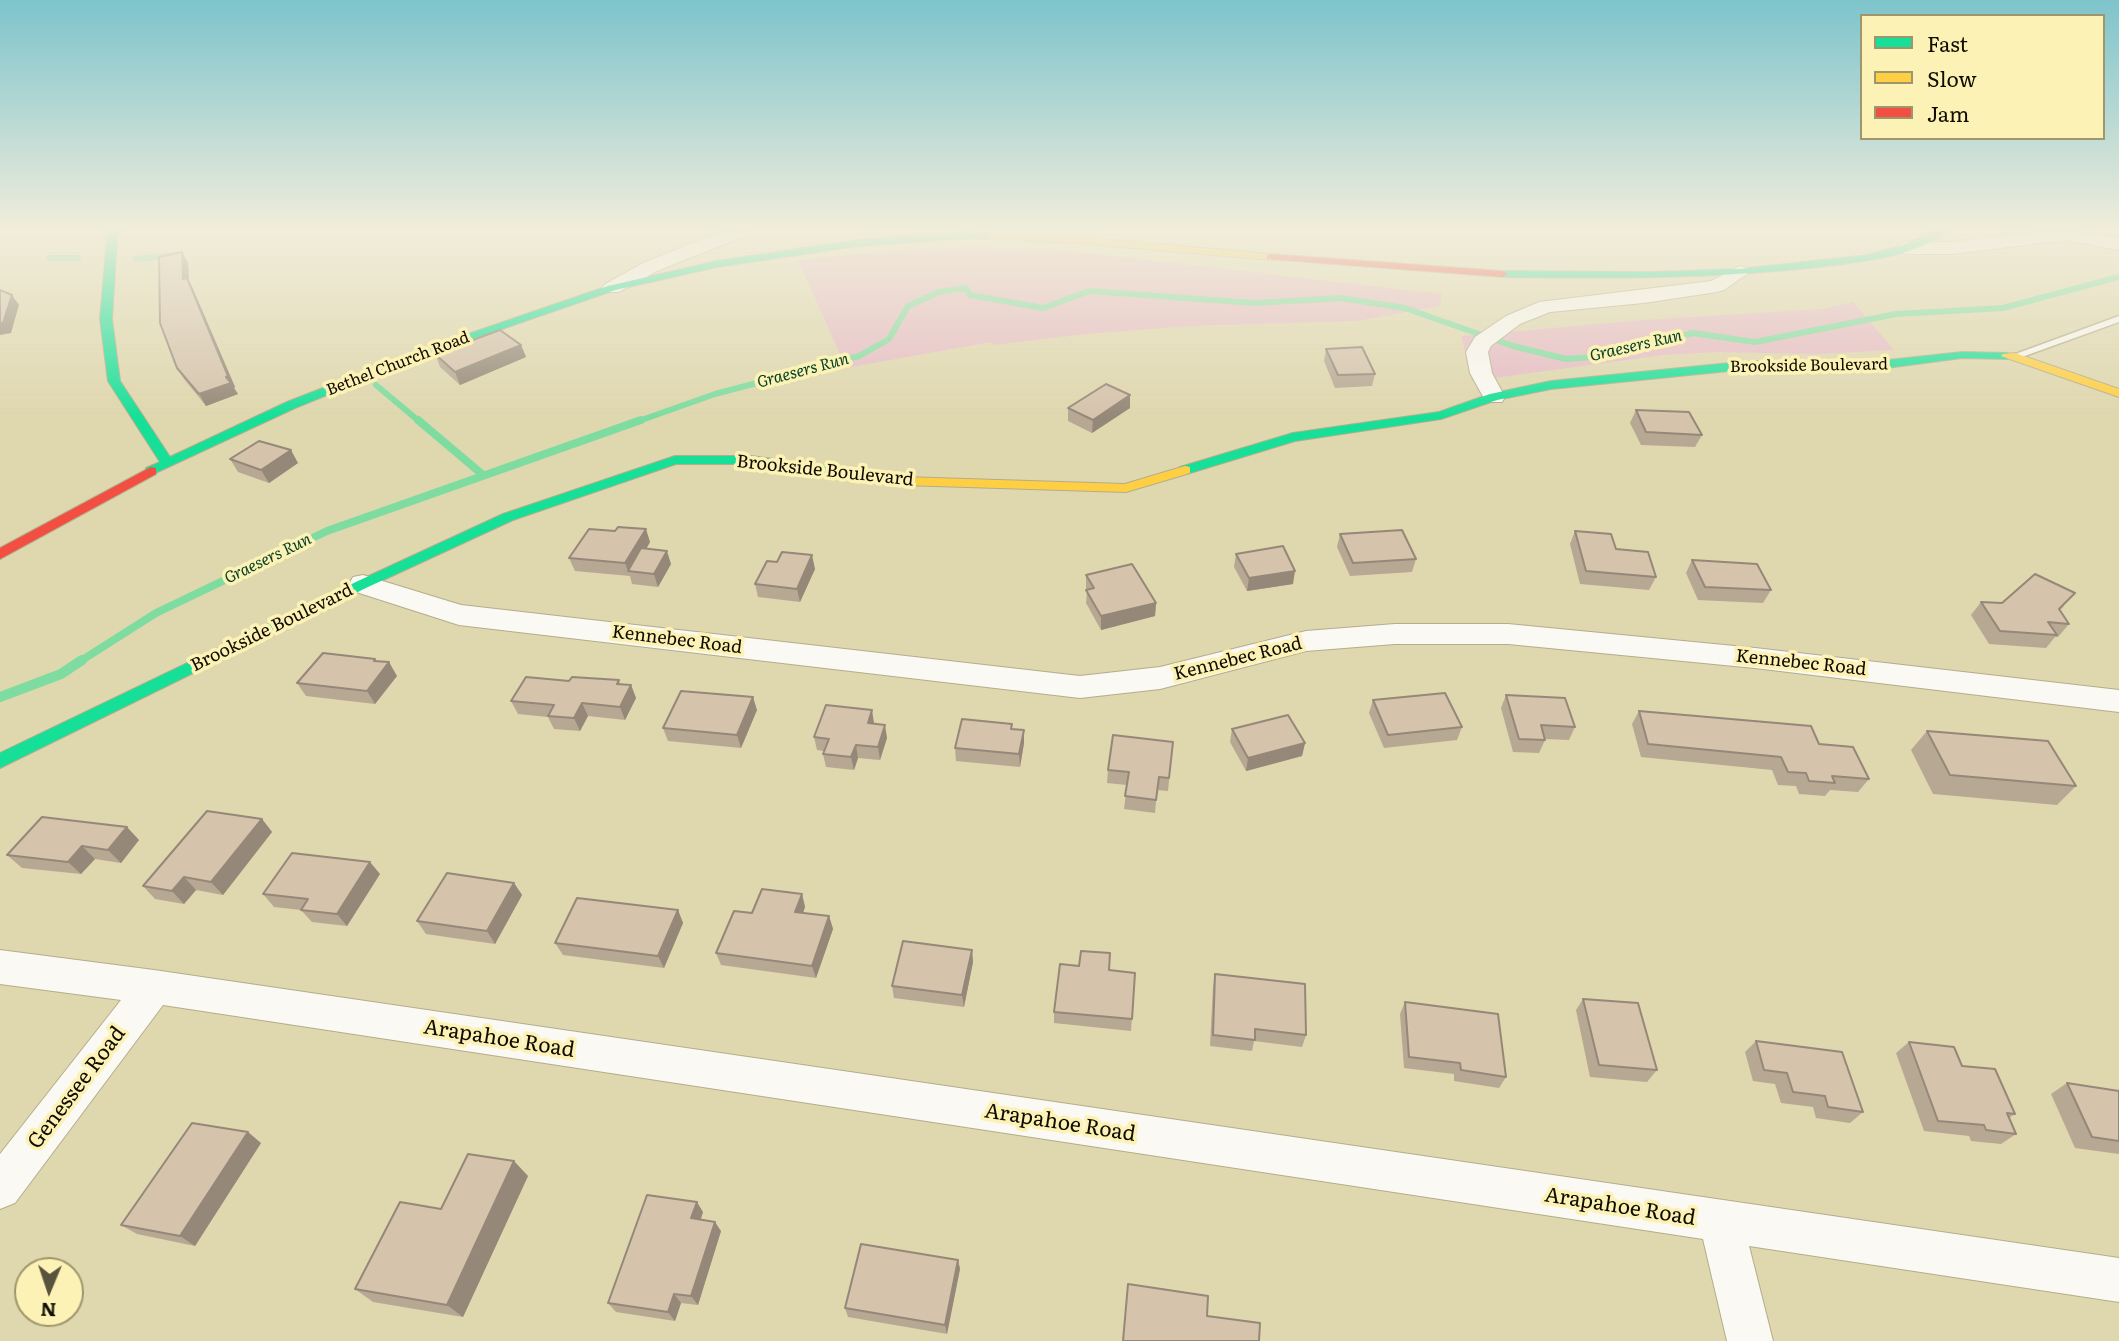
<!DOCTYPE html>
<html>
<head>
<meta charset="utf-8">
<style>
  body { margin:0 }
  #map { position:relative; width:2119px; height:1341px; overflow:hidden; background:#dfd7ae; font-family:Literata,serif }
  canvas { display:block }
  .legend { position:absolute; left:1860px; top:14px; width:245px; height:126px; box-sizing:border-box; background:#fdf2b6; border:2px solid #9e966d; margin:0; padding:9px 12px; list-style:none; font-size:21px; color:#100c00 }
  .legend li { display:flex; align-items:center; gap:14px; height:35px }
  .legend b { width:35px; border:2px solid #9e966d }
  .north { position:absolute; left:14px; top:1257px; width:70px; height:70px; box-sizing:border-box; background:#fdf2b6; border:2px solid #9e966d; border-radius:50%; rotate:182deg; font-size:19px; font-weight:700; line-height:28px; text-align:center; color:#100c00 }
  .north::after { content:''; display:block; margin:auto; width:24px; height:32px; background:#58533d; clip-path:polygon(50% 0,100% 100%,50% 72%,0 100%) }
</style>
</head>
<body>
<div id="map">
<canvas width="2119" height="1341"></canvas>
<ul class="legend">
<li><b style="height:9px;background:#16e098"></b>Fast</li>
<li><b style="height:9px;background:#ffcf43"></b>Slow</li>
<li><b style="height:9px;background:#f24e42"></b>Jam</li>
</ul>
<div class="north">N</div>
</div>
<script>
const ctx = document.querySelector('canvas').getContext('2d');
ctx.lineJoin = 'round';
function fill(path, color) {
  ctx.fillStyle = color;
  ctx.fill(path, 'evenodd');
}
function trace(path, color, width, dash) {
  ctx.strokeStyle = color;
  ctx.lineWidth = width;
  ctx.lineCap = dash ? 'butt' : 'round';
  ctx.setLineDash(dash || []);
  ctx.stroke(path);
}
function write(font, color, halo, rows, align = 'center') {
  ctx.font = font + ' Literata,serif';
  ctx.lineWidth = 7;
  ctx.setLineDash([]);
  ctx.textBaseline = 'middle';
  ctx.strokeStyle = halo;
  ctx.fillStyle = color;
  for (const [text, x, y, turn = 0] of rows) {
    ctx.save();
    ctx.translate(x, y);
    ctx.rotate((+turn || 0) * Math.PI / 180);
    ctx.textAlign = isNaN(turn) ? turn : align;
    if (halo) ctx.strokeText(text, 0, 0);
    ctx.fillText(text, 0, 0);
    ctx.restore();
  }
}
fill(new Path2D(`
  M975,247L1069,251L1442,294L1440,306L1357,321L1190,326L1086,334L993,345L991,342L846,368L798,260L874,252Z
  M1853,302L1894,350L1818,354L1716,352L1663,355L1472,381L1461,336L1642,320L1823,309Z`), '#e6bbc4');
trace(new Path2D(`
  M49,258H78
  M136,259L169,256
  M376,385L420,422
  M636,422L715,394L859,356L889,339L908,306L939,292L966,288L970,295L1043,308L1089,291L1255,303L1341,298L1405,308L1513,346L1566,359L1606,356L1693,333L1755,342L1896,314L2003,308L2119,277`), '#7edca0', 6);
trace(new Path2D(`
  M418,420L483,475
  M79,662L156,613L327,531L641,420`), '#7edca0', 8);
trace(new Path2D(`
  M0,697L61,674L82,660`), '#7edca0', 10);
const lane = new Path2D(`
  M2119,316V322L2019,358L2015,359L2010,356Z`);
const street = new Path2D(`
  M728,229H754L752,233L657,271L619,292H605L602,288L605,284L643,263Z
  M2058,229L2119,238V250L2066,240L1952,254H1905L1895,248L1905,242H1952Z
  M1740,266L1747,268L1750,272L1724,290L1717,292L1644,303L1550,312L1520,324L1491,346L1488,352L1492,373L1505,397L1502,402H1486L1470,373L1466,352L1475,337L1506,316L1539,302L1711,281Z
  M363,575L461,605L1080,676L1160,667L1306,631L1395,624H1508L1755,648L2119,690V712L1755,668L1508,644H1395L1306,651L1160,689L1080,698L459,625L353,591L349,584L353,577Z
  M0,950L154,970L2119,1258V1302L1749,1246L1773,1341H1727L1703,1239L163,1005L15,1203L0,1209V1154L121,1000L0,984Z`);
const fast = new Path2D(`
  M112,229H122L117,239L112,319L120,381L170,457L287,402L410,354L608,286L717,261L858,240L968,232L990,233L995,236L990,239L968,238L858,246L717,267L615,290L418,358L295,408L151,475L146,474V468L160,462L108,381L100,319L107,239Z
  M1938,229H1952C1912,259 1856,262 1808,268C1707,279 1605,278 1503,277L1498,274L1503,271L1654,272L1740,269L1868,255L1901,246Z
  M1962,352L2007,353L2013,356L2007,359L1962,358L1879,369H1749L1551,389L1497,400L1441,419L1295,441L1190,473L1185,474L1178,470L1180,467L1293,433L1439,412L1490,394L1551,381L1749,361H1879Z
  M675,456H751L840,468L847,472L840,476L751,464H676L513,520L368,587L0,768V753L358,581L503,514Z`);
const slow = new Path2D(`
  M990,233L1077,237L1271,254L1276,257L1271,260L1077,243L986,238L985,236Z
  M2015,353L2119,389V397L2001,356L2003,354Z
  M1185,466L1190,467V473L1126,492L903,485L840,476L833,472L840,468L903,477L1125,484Z`);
const jam = new Path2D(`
  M1271,254L1503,271L1508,274L1503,277L1267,259V255Z
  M151,467L156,468V474L0,559V548Z`);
trace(lane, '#b4ad8c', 3);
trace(street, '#b4ad8c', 2);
trace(fast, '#b4ad8c', 2);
trace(slow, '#b4ad8c', 2);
trace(jam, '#b4ad8c', 2);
fill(lane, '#faf9f3');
fill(street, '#faf9f3');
fill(fast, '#16e098');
fill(slow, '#ffcf43');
fill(jam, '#f24e42');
fill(new Path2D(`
  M182,252L188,263L189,281L193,289L235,387L234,388L238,394L206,406L184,379L177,368Z
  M521,345L526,357L460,385L440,367L435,354Z
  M1326,349L1375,374L1372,386L1335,388L1324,361Z
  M1068,408H1130L1092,433L1068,421Z
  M1636,410L1702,435L1695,447L1641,445L1630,423Z
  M230,459L298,463L269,483L238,472Z
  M1575,531L1616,549L1656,577L1649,590L1580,584L1570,544Z
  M1340,534L1416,559L1412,572L1350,576L1337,547Z
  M650,542L646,549L671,564L658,587L632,584L630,576L575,571L569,558Z
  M1236,554L1293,584L1247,591L1234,567Z
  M1692,560L1771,590L1763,603L1698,600L1686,573Z
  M815,569L800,602L758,597L755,584Z
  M1086,575L1156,603L1155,616L1101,630L1086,603L1087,590L1086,588Z
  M1981,602L2064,606L2060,610L2069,624L2058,637H2055L2046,648L1989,644L1971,615Z
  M377,661L397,676L375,704L306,696L297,683Z
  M619,680L620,684L631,685L636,698L625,720L588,716L580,731L554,729L548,717L518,714L511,701L569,681Z
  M1506,695L1575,727L1569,740L1545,739V740L1539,753L1513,752L1501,708Z
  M1373,700L1462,727L1457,740L1384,748L1369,713Z
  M757,710L741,748L668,741L663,728Z
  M1639,711L1819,744L1869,779L1858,792L1830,790L1825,796L1799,794L1796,786L1778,785L1772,770L1641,757L1632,724Z
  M874,724L887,738L880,760L858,758L854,770L826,767L823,754L824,751L817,750L814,737Z
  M1012,724V729L1024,743L1020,767L956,761L955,748Z
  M1232,729L1305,743L1302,756L1246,771L1230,742Z
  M1927,731L2076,786L2057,805L1933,794L1911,750Z
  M1173,742L1168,791L1157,790L1155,813L1124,809L1127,785L1107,783L1108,770Z
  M262,819L272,832L223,895L196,890L184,904L155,899L143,886Z
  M139,840L121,863L95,859L81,874L22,868L7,855Z
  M380,874L347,926L312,922L301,910L274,907L263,894Z
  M514,883L522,895L495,944L426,934L417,921Z
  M802,894L805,907L803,913L829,916L833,929L816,978L721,965L716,953L752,913Z
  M678,910L683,923L664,968L563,955L555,943Z
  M972,950L973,962L964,1007L894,998L892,986Z
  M1109,970L1135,973L1131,1031L1054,1023V1012Z
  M1215,974L1306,1035L1302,1047L1254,1041L1252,1051L1210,1046L1213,986Z
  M1583,999L1657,1070L1647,1082L1590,1077L1576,1010Z
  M1405,1002L1506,1077L1499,1088L1454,1081V1074L1404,1068L1400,1014Z
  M1756,1041L1863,1112L1850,1123L1816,1118L1813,1107L1781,1103L1775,1084L1753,1081L1745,1052Z
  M1909,1042L1962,1066L2015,1114L2009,1118L2016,1134L2001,1144L1971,1141L1969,1136L1924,1131L1896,1053Z
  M2067,1083L2119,1091V1154L2075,1148L2051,1094Z
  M261,1143L195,1246L137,1234L121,1225Z
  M528,1176L463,1317L373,1302L355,1289L441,1209Z
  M703,1212L700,1220L721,1231L698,1305L681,1303L675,1321L616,1312L608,1303Z
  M958,1260L960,1269L947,1334L848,1317L845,1308Z`), '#b7a894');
fill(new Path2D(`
  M182,252L188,263L189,281L193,289L235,387L234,388L238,394L206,406L199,394L226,377L183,279Z
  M12,295L19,305L11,333L0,335V323Z
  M521,345L526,357L460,385L455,372Z
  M1130,395V408L1092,433L1093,420Z
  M291,450L298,463L269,483L261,470Z
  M646,529L650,542L633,572L628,571L625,563Z
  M667,551L671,564L658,587L654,574Z
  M812,555L815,569L800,602L797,589Z
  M1295,571L1293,584L1247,591L1249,578Z
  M1156,603L1155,616L1101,630V616Z
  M375,659L382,671L389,662L397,676L375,704L367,691Z
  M631,685L636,698L625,720L620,707Z
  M753,697L757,710L741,748L737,735Z
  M582,703L588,716L580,731L574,718Z
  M872,710L874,723H868Z
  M885,725L887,738L880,760L878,747Z
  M1024,730V743L1020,767L1019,754Z
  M1305,743L1302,756L1246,771L1248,758Z
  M856,745L858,758L854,770L851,757Z
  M262,819L272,832L223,895L211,882Z
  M127,827L139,840L121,863L108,850Z
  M82,846L95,859L81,874L68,862Z
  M370,862L380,874L347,926L337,914Z
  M184,877L196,890L184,904L172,891Z
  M514,883L522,895L495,944L487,931Z
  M802,894L805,907L799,924L795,912Z
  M678,910L683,923L664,968L658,956Z
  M829,916L833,929L816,978L812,966Z
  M972,950L973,962L964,1007L962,995Z
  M248,1132L261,1143L195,1246L180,1236Z
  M514,1161L528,1176L463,1317L447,1305Z
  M697,1202L703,1212L698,1228L691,1218Z
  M715,1222L721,1231L698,1305L691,1296Z
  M958,1260L960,1269L947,1334L945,1325Z
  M674,1294L681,1303L675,1321L668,1312Z`), '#958878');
const building = new Path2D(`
  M182,252L183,279L187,278L228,376L226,377L231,383L199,394L177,368L160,323L159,257Z
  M0,290L12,295L3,323H0Z
  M500,330L521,345L455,372L435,354Z
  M1362,347L1375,374L1338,375L1326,349Z
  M1106,384L1130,395L1093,420L1068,408Z
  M1636,410L1689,412L1702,435L1646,432Z
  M259,441L291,450L261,470L230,459Z
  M618,527L646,529L625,563L569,558L589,529L615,531Z
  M1402,530L1416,559L1353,563L1340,534Z
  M1575,531L1611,534L1616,549L1648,552L1656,577L1586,571Z
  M1283,546L1295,571L1249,578L1236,554Z
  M641,548L667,551L654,574L628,571Z
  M782,552L812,555L797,589L755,584L767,561L777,562Z
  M1692,560L1757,564L1771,590L1705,587Z
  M1132,564L1156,603L1101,616L1086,590L1094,588L1086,575Z
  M2035,574L2075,593L2059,609L2069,624L2048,622L2057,635L2000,631L1981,602L2002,603Z
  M323,653L375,659L374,661L389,662L367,691L297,683Z
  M526,677L569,681L572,677L619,680L617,684L631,685L620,707L582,703L574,718L548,716L554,705L511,701Z
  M681,691L753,697L737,735L663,728Z
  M1445,693L1462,727L1388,735L1373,700Z
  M1506,695L1565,698L1575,727L1541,725L1545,740L1519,739Z
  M826,705L872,710L868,723L885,725L878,747L856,745L851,757L823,754L829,739L814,737Z
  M1639,711L1811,726L1819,744L1853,747L1869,779L1832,776L1835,783L1809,781L1806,773L1788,772L1781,757L1648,744Z
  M1288,715L1305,743L1248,758L1232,729Z
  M962,719L1012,724L1011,729L1024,730L1019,754L955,748Z
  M1927,731L2048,741L2076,786L1950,775Z
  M1113,735L1173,742L1169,778L1159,777L1156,800L1125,796L1129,772L1108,770Z
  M207,811L262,819L211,882L184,877L172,891L143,886Z
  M42,817L127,827L108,850L82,846L68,862L7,855Z
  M292,853L370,862L337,914L301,910L308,899L263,894Z
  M447,873L514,883L487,931L417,921Z
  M762,889L802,894L795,912L829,916L812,966L716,953L734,911L752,913Z
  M577,898L678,910L658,956L555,943Z
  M903,941L972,950L962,995L892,986Z
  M1081,951L1110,953L1109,970L1135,973L1132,1019L1054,1012L1060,964L1079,966Z
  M1215,974L1305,984L1306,1035L1255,1029V1040L1213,1035Z
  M1583,999L1638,1003L1657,1070L1599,1065Z
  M1405,1002L1498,1014L1506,1077L1461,1070L1460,1063L1409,1057Z
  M1756,1041L1842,1052L1863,1112L1828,1107L1825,1096L1793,1092L1787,1073L1764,1070Z
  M1909,1042L1954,1047L1962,1066L1995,1069L2015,1114L2007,1113L2016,1134L1986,1130L1984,1125L1938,1121Z
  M2067,1083L2119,1091V1141L2092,1137Z
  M192,1123L248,1132L180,1236L121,1225Z
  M468,1154L514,1161L447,1305L355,1289L400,1202L441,1209Z
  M647,1195L697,1202L691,1218L715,1222L691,1296L674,1294L668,1312L608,1303Z
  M861,1244L958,1260L945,1325L845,1308Z
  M1128,1284L1208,1296L1207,1316L1260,1323L1259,1341H1123Z`);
fill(building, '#d5c3ac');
trace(building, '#958878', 2);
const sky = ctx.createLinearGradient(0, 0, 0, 417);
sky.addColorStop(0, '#7dc4cb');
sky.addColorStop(0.55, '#f1eddb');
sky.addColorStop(1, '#f1eddb00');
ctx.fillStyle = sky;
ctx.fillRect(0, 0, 2119, 417);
write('italic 16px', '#054127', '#fdf2b6', [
  ["Graesers Run",1636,346,-13],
  ["Graesers Run",803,371,-15],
  ["Graesers Run",268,559,-26]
]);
write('16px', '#100c00', '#fdf2b6', [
  ["Bethel Church Road",398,364,-21],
  ["Brookside Boulevard",1809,366,-1]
]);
write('18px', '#100c00', '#fdf2b6', [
  ["Brookside Boulevard",825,471,6],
  ["Brookside Boulevard",272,628,-26],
  ["Kennebec Road",677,640,7],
  ["Kennebec Road",1238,659,-14],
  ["Kennebec Road",1801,663,6]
]);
write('21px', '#100c00', '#fdf2b6', [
  ["Arapahoe Road",499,1039,9],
  ["Genessee Road",77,1088,-53],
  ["Arapahoe Road",1060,1123,9],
  ["Arapahoe Road",1620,1207,9]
]);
</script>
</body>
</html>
